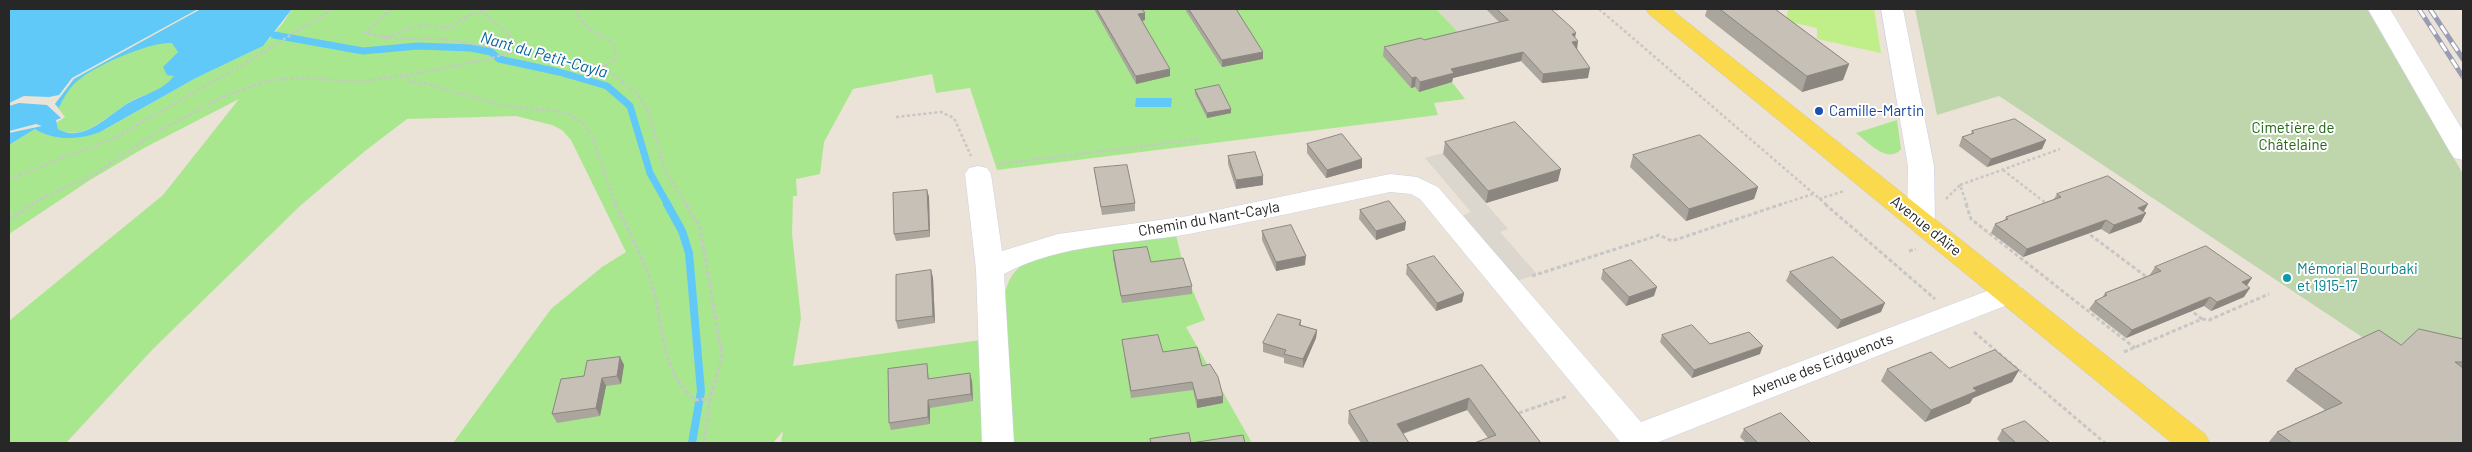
<!DOCTYPE html>
<html>
<head>
<meta charset="utf-8">
<style>
  body { margin:0 }
  #map { position:relative; width:2472px; height:452px; overflow:hidden; background:#ebe3d7; font-family:Barlow,sans-serif }
  canvas { display:block }
  .frame { position:absolute; inset:0; border:10px solid #272727; pointer-events:none }
</style>
</head>
<body>
<div id="map">
<canvas width="2472" height="452"></canvas>
<div class="frame"></div>
</div>
<script>
const ctx = document.querySelector('canvas').getContext('2d');
ctx.lineJoin = 'round';
function fill(path, color) {
  ctx.fillStyle = color;
  ctx.fill(path, 'evenodd');
}
function trace(path, color, width, dash) {
  ctx.strokeStyle = color;
  ctx.lineWidth = width;
  ctx.lineCap = dash ? 'butt' : 'round';
  ctx.setLineDash(dash || []);
  ctx.stroke(path);
}
function write(font, color, halo, rows, align = 'center') {
  ctx.font = font + ' Barlow,sans-serif';
  ctx.lineWidth = 4;
  ctx.setLineDash([]);
  ctx.textBaseline = 'middle';
  ctx.strokeStyle = halo;
  ctx.fillStyle = color;
  for (const [text, x, y, turn = 0] of rows) {
    ctx.save();
    ctx.translate(x, y);
    ctx.rotate((+turn || 0) * Math.PI / 180);
    ctx.textAlign = isNaN(turn) ? turn : align;
    if (halo) ctx.strokeText(text, 0, 0);
    ctx.fillText(text, 0, 0);
    ctx.restore();
  }
}
fill(new Path2D(`
  M201,9H271C233,36 197,66 158,90C150,94 141,96 133,100C112,111 85,144 58,129L56,123L65,117L55,104L74,79Z
  M292,9H1436L1460,34L1411,88L1415,87L1419,91L1452,82L1465,99L1434,103L1438,115L997,170L970,88L936,93L932,74L853,89L824,142L820,174L796,179L797,196H793L792,234L801,318L793,366L981,340L982,443H781L783,431L773,443H453L551,309L602,267L626,252L571,140L562,130L552,125L516,116L407,119L365,151L301,205L153,349L66,443H9V321L163,195L239,99L144,148L90,180L9,234V145L35,129L54,136L100,132L196,78L263,46L283,23Z
  M1897,120L1901,149C1888,165 1867,141 1856,133Z
  M1176,235L1185,272L1205,320L1186,327L1252,443H1010L1004,297C1007,284 1011,272 1023,265C1055,244 1136,241 1176,235Z`), '#a9e78e');
fill(new Path2D(`
  M1915,9H2367L2463,174V370L2368,341L1999,96L1937,115Z`), '#bfd6ad');
fill(new Path2D(`
  M1788,9H1874L1881,53L1817,39V28L1786,21Z`), '#c0ef89');
fill(new Path2D(`
  M1436,9H1486L1491,14L1548,9L1460,34Z
  M1442,153L1508,229L1500,232L1537,274L1517,281L1462,216L1471,212L1425,158Z`), '#dbd6ce');
fill(new Path2D(`
  M9,9H198L72,78L59,95L49,97L24,96L9,103Z
  M201,9H292L263,46L196,78L100,132C80,140 53,141 35,129L9,145V133L42,126L36,124L9,131V106L19,103L47,105L61,118L56,120L58,129C86,145 112,110 134,100C149,93 164,89 174,76L167,75L163,67L178,52L172,43C148,42 90,67 73,85C67,92 62,100 59,108L55,104L74,79Z
  M1136,98H1172L1171,107H1135Z`), '#60c9f7');
trace(new Path2D(`
  M274,35L363,51L418,46L471,48L491,52L499,59L559,72L607,86L630,106L650,173L668,205`), '#60c9f7', 7);
trace(new Path2D(`
  M667,204L682,231L689,253L701,391L692,443`), '#60c9f7', 8);
const minor = new Path2D(`
  M1881,9H1903L1934,166L1935,222L1931,228L1921,231L1911,228L1907,222L1908,166Z
  M2368,9H2390L2463,131V160L2454,158L2450,152Z
  M978,166L987,168L991,174L1002,251L1058,234L1188,216L1390,174L1417,177L1438,187L1641,422L2000,286L2010,283L2020,286L2025,293L2020,300L1656,443H1621L1420,199L1411,194L1390,192C1323,206 1256,221 1189,234C1127,245 1061,243 1004,274L1014,443H982L976,269L965,174L969,168Z`);
const major = new Path2D(`
  M1646,9H1671L2205,434L2210,443H2172L1649,14Z`);
trace(minor, '#cccfe2', 1);
trace(major, '#c7c7c7', 1);
trace(new Path2D(`
  M391,9L365,33L387,38L443,39L504,49
  M482,9L490,19L509,33L510,36L504,49L510,52
  M1599,9L1827,205
  M1550,11L1559,9
  M382,37C399,36 399,30 412,27C426,23 440,29 455,27L461,19L483,10
  M604,67L635,92L647,108L665,170L686,205
  M408,75L410,83H425L504,106L564,112L582,122L592,137L616,205
  M896,117L941,112L954,118L971,156
  M998,164L1200,139
  M2003,170L2047,204
  M9,179L118,136L242,65L333,9
  M1960,185L2060,149
  M1819,199L1844,191
  M1946,199L1960,185L1967,205
  M31,205L44,197L88,178L162,129L221,98L269,80L305,78L357,82L408,75L489,59L511,52L604,67L616,59L614,44L586,26L574,9
  M1779,205L1813,194`), '#c7c7c7', 2.5, [3, 2.5]);
trace(new Path2D(`
  M615,204C630,233 645,261 654,292C665,332 660,370 695,400L710,399
  M686,204L700,228L722,356L710,399L704,443
  M1825,204L1935,299
  M1966,204L1971,219L2135,348
  M9,219L33,204
  M2085,231L2148,278
  M1909,251L1916,249
  M1532,276L1659,235L1672,241L1782,204
  M2202,319L2209,320L2269,294
  M1974,332L2105,443
  M2124,352L2202,319L2189,309
  M1519,413L1568,396`), '#c7c7c7', 3, [4, 2.5]);
fill(minor, '#fff');
fill(major, '#fad94d');
const rail = new Path2D(`
  M2419,9L2463,77
  M2430,9L2463,59`);
trace(rail, '#9a9cb3', 5);
trace(rail, '#fff', 3, [10]);
fill(new Path2D(`
  M1094,9H1142L1145,13V20L1142,21L1170,76L1136,84Z
  M1186,9H1236L1263,59L1222,67L1186,11Z
  M1486,9H1551L1575,38L1577,49L1588,78L1542,83L1521,61L1453,78L1452,82L1419,92L1415,87L1411,88L1383,56L1384,47L1424,40L1499,22Z
  M1707,9H1775L1849,64L1843,80L1802,92L1705,16Z
  M1195,90L1231,109V113L1207,118L1195,94Z
  M1972,131L2046,140L2042,149L1987,167L1959,146L1962,137L1971,134Z
  M1445,142L1558,181L1486,203L1443,154Z
  M1307,144L1362,159V168L1326,178L1307,153Z
  M1633,155L1758,187L1754,199L1686,221L1630,167Z
  M1228,156L1263,185L1236,189L1228,164Z
  M1094,168L1135,203V211L1102,215Z
  M927,190L929,197L930,237L896,241L894,234Z
  M2057,194L2143,211L2146,213L2141,222L2109,234L2101,229L2023,257L1991,233L1995,224L2004,221L2006,217L2054,199Z
  M1360,210L1405,230L1376,240L1359,219Z
  M1262,231L1305,265L1276,271L1262,240Z
  M1113,251L1151,262L1192,286V294L1122,303L1113,259Z
  M1407,265L1464,293L1462,302L1436,311L1406,274Z
  M2155,267L2246,286L2244,297L2211,311L2204,306L2126,338L2089,309L2095,301L2102,298L2105,293L2149,276Z
  M931,270L933,278L935,323L898,329L896,321Z
  M1603,270L1654,296L1626,306L1601,279Z
  M1790,272L1881,312L1837,329L1786,281Z
  M1301,320V325L1317,330L1316,338L1303,368L1284,363V358L1263,352V343Z
  M1662,335L1710,344L1760,354L1692,378L1660,342Z
  M2463,339V443H2268L2277,432L2325,410L2286,381L2295,369L2401,345Z
  M1122,340L1163,352L1202,366L1223,403L1197,408L1193,390L1131,398Z
  M620,357L624,365L621,384L606,386L600,416L557,423L552,414L584,376Z
  M927,364L929,379L972,381L973,401L930,408V424L891,430L889,423Z
  M1482,365L1541,443L1488,438L1467,410L1403,434L1409,443H1361L1348,423L1349,411Z
  M1949,368L2019,370L2012,382L1973,398L1970,403L1925,422L1881,381L1887,369Z
  M1744,429L1811,443H1746L1740,437Z
  M2002,430L2050,443H2001L1997,439Z`), '#aaa59d');
fill(new Path2D(`
  M1145,13V20L1138,22V14Z
  M1576,33L1574,42L1578,41L1577,50L1570,44L1572,34Z
  M1263,52V59L1222,67V60Z
  M1523,52L1521,61L1453,78L1452,82L1419,92L1420,82L1451,69Z
  M1849,64L1843,80L1802,92L1807,76Z
  M1590,68L1588,78L1542,83L1543,74Z
  M1170,69V76L1136,84V76Z
  M1416,77L1415,87L1411,88L1412,78Z
  M1231,109V113L1207,118V113Z
  M2046,140L2042,149L1987,167L1991,159Z
  M1362,159V168L1326,178L1327,170Z
  M1561,169L1558,181L1486,203L1488,191Z
  M1263,176V185L1236,189V180Z
  M1758,187L1754,199L1686,221L1689,209Z
  M927,190L929,197L930,237L929,230Z
  M2148,204L2143,213L2138,208Z
  M2146,213L2141,222L2109,234L2114,225Z
  M2106,220L2101,229L2023,257L2027,249Z
  M1406,222L1405,230L1376,240V231Z
  M1306,256L1305,265L1276,271V262Z
  M931,270L933,278L935,323L933,316Z
  M2252,278L2246,287L2242,282Z
  M1657,287L1654,296L1626,306L1629,297Z
  M2250,288L2244,297L2211,311L2217,302Z
  M1464,293L1462,302L1436,311L1437,303Z
  M2210,297L2204,306L2126,338L2132,330Z
  M1885,303L1881,312L1837,329L1841,320Z
  M1317,330L1316,338L1303,368V359Z
  M1763,346L1760,354L1692,378L1694,370Z
  M620,357L624,365L621,384L617,376Z
  M2019,370L2012,382L1973,398L1970,403L1925,422L1931,410L1973,388Z
  M970,373L972,381L973,401L971,394Z
  M602,378L606,386L600,416L596,408Z
  M1223,396V403L1197,408V400Z
  M1469,398L1467,410L1395,436L1397,424Z
  M928,400L930,408V424L928,417Z`), '#8b8680');
const building = new Path2D(`
  M1097,9H1142L1145,13L1138,14L1170,69L1136,76Z
  M1189,9H1236L1263,52L1222,60Z
  M1497,9H1551L1572,28L1576,33L1572,34L1578,41L1572,42L1590,68L1543,74L1523,52L1451,69L1454,73L1420,82L1416,77L1412,78L1384,47L1421,38L1424,40L1508,20Z
  M1720,9H1775L1849,64L1807,76Z
  M1219,85L1231,109L1207,113L1195,90Z
  M2015,119L2046,140L1991,159L1962,137L1974,133L1972,131Z
  M1515,122L1561,169L1488,191L1445,142Z
  M1342,134L1362,159L1327,170L1307,144Z
  M1700,135L1758,187L1689,209L1633,155Z
  M1255,152L1263,176L1236,180L1228,156Z
  M1127,165L1135,203L1101,207L1094,168Z
  M2108,176L2148,204L2138,208L2146,213L2114,225L2106,220L2027,249L1995,224L2008,219L2006,217L2061,197L2057,194Z
  M927,190L929,230L894,234L893,193Z
  M1389,201L1406,222L1376,231L1360,210Z
  M1291,225L1306,256L1276,262L1262,231Z
  M2206,246L2252,278L2242,282L2250,288L2217,302L2210,297L2132,330L2095,301L2107,295L2105,293L2161,271L2155,267Z
  M1147,247L1151,262L1183,258L1192,286L1121,296L1113,251Z
  M1434,256L1464,293L1437,303L1407,265Z
  M1833,257L1885,303L1841,320L1790,272Z
  M1631,260L1657,287L1629,297L1603,270Z
  M931,270L933,316L896,321V275Z
  M1278,314L1301,320L1299,325L1317,330L1303,359L1284,354L1286,350L1263,343Z
  M1692,325L1710,344L1749,332L1763,346L1694,370L1662,335Z
  M2419,329L2463,339V362H2455L2463,368V443H2292L2277,432L2342,403L2295,369L2379,330L2401,345Z
  M1158,335L1163,352L1197,347L1202,366L1210,364L1218,377L1223,396L1197,400L1192,382L1131,391L1122,340Z
  M1995,350L2019,370L1973,388L1977,391L1931,410L1887,369L1931,352L1949,368Z
  M620,357L617,376L602,378L596,408L552,414L561,379L584,376L587,361Z
  M927,364L928,379L970,373L971,394L928,400V417L889,423L888,369Z
  M1482,365L1541,443H1474L1496,435L1469,398L1397,424L1409,443H1369L1349,411Z
  M1781,413L1811,443H1758L1744,429Z
  M2025,421L2050,443H2016L2002,430Z
  M1189,433L1191,443L1243,435L1245,443H1151L1150,439Z`);
fill(building, '#c6c0b7');
trace(building, '#8b8680', 1);
for (const [x, y, r, color] of [
  [1819,111,5,"#1a4fb4"],
  [2287,278,5,"#0f9aa8"]
]) {
  const dot = new Path2D();
  dot.arc(x, y, r, 0, 2 * Math.PI);
  ctx.fillStyle = color;
  ctx.fill(dot);
  trace(dot, '#fff', 2);
}
write('15px', '#164399', '#fff', [
  ["Camille-Martin",1829,111]
], 'left');
write('15px', '#226714', '#fff', [
  ["Cimetière de",2293,128],
  ["Châtelaine",2293,145]
]);
write('15px', '#272727', '#fff', [
  ["Chemin du Nant-Cayla",1209,219,-10],
  ["Avenue d'Aïre",1926,226,39],
  ["Avenue des Eidguenots",1822,365,-21]
]);
write('15px', '#0d838f', '#fff', [
  ["Mémorial Bourbaki",2297,269],
  ["et 1915-17",2297,286]
], 'left');
write('italic 16px', '#04639e', '#fff', [
  ["Nant du Petit-Cayla",544,55,16]
]);
</script>
</body>
</html>
